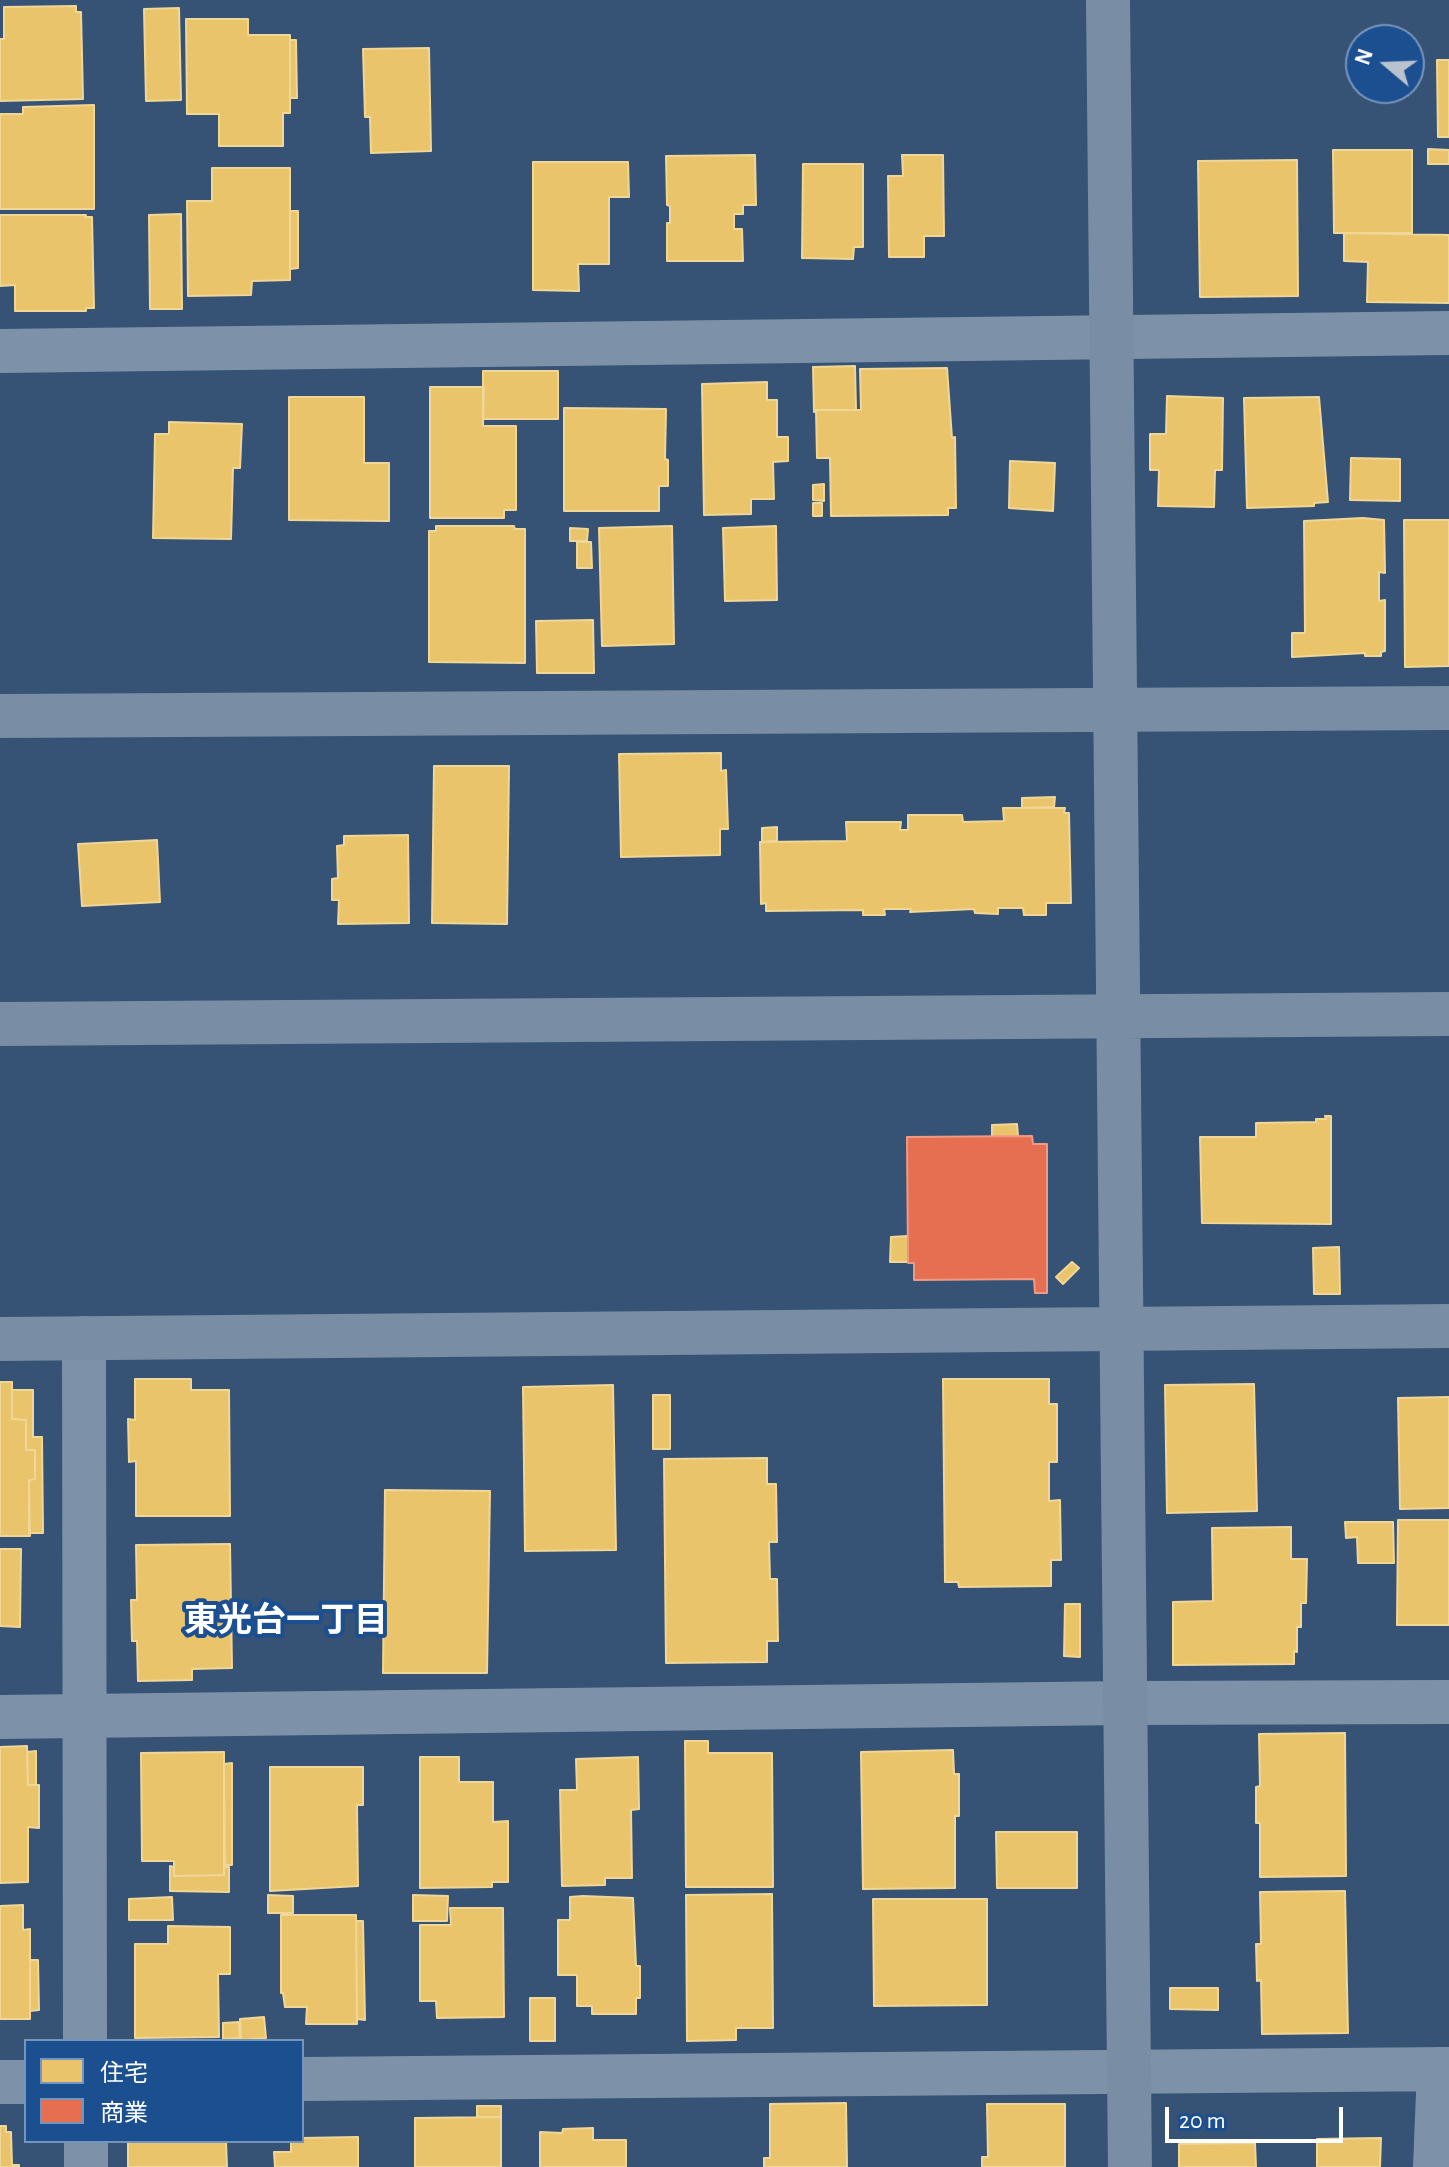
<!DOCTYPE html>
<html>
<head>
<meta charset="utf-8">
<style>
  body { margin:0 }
  #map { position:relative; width:1449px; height:2167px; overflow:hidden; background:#365274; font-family:"Alegreya Sans","Noto Sans JP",sans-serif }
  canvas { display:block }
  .legend { position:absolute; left:24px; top:2039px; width:280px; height:104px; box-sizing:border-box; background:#1b4f8f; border:2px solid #7695bc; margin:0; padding:10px 14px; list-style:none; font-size:24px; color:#fff }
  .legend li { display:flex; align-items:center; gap:16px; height:40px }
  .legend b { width:40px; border:2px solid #7695bc }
  .north { position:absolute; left:1345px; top:24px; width:80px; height:80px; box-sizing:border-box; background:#1b4f8f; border:2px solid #7695bc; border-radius:50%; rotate:289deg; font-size:22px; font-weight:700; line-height:32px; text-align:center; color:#fff }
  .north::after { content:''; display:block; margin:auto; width:28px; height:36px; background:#b9c2ce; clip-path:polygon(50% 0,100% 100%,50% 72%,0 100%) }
  .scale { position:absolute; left:1165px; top:2107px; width:178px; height:36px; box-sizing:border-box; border:4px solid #fff; border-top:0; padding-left:10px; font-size:24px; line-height:28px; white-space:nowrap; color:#fff; -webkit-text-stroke:6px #1b4f8f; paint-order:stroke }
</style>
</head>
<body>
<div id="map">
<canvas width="1449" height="2167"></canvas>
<ul class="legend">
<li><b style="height:22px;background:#e9c46a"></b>住宅</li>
<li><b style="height:22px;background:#e76f51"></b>商業</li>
</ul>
<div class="north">N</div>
<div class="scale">20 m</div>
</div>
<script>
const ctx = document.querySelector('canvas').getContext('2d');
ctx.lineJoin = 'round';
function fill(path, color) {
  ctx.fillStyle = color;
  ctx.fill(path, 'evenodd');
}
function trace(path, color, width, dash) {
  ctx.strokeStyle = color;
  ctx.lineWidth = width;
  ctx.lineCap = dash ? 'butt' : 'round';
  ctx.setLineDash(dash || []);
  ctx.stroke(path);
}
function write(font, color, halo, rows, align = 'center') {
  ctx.font = font + ' "Alegreya Sans","Noto Sans JP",sans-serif';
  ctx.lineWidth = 8;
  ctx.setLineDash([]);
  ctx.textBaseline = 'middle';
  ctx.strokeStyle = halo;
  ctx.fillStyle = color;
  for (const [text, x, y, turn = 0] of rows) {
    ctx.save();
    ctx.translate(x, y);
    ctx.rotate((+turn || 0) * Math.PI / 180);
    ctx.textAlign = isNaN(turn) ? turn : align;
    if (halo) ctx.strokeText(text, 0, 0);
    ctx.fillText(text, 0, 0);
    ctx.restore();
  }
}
const homes = new Path2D(`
  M76,6V12H81L83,99L0,101V39H4V7Z
  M179,8L181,100L146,101L144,9Z
  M186,19H248V35H290V113H283V146H219V114H187Z
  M290,40H296L297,98H290Z
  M429,48L431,151L371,153L370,117H365L363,49Z
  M1437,60H1449V137H1438Z
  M94,105V209H0V114H23V107Z
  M1428,149L1449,150V164H1428Z
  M1333,150H1412V233H1334Z
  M755,155L756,205H743V214H734V229H742L743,261H667V223H670V206L667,205L666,156Z
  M902,155H943L944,236H924V257H889L888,176H903Z
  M1297,160L1298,296L1200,297L1198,161Z
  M533,162H628L629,197H609V264H578L579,291L533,290Z
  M803,164H863V247H854L853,259L802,258Z
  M212,168H290V280L252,281L251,295L188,296L187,201H212Z
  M290,211H298V268L290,269Z
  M181,214L182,309H150L149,215Z
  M0,215H86L85,217H92L94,308H86V311H15V285L0,286Z
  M1344,233L1449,235V303L1367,302L1368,262L1344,261Z
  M855,366L856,410H816L814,412L813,367Z
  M947,368L952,438L955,437L956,508H948V515L831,516L830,458H817L816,410H861L860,369Z
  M483,371H558V419H483Z
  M767,382V400H777V437H788V461L773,462L774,499H751V514L704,515L702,384Z
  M430,387H484L483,426H516V510H504V518H430Z
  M1167,396L1223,398L1222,470H1215L1214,507L1158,506L1159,470H1150V434H1166Z
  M289,397H364V463H389V521L289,520Z
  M1319,397L1328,502L1314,503V506L1247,508L1244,398Z
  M564,408L666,409L665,459L668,460V486H659V511H564Z
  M169,422L242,424L240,468H233L231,539L153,538L155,434H169Z
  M1351,458L1400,459V501L1350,500Z
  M1010,461L1055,463L1053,511L1009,508Z
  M824,484V501L813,500V485Z
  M813,503H822V516H813Z
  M1363,518L1384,520L1385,573L1379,572V601L1385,600V651L1381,652V656H1365V653L1292,657V633H1305L1304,521Z
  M1404,520H1449V666L1405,667Z
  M436,526H514L515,529H525V663L429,662V531H436Z
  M672,526L674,644L602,646L599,528Z
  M776,526L777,600L725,601L723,528Z
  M570,528L588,529L587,541H570Z
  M577,542H591L592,568H577Z
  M593,620L594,673H537L536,621Z
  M721,753V771L726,770L728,829H720V855L621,857L619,754Z
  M434,766H509L507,924L432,923Z
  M1055,797L1054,807L1022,808V798Z
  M1003,808H1065L1064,813H1069L1071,903H1046V915H1024L1023,908H998V914L975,913L974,909L910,912L911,909H884L885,915H863V910L766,911V903L761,904L760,842L847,841L846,822H901L900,830H908V815H962L963,822L1004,821Z
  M777,827V841L762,842V828Z
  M408,835L409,923L338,924L339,900H332V879L338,878L337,846L344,845V836Z
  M157,840L160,902L82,906L78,844Z
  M1325,1116H1331V1224L1202,1223L1200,1137H1256V1123L1316,1122V1119H1326Z
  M1017,1124L1018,1136L992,1137V1125Z
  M908,1236V1262H890L891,1237Z
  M1339,1247L1340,1294H1314L1313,1248Z
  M1072,1262L1079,1268L1063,1284L1056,1277Z
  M135,1379H191V1390H229L230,1516H136V1461L129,1462L128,1419L135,1420Z
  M943,1379H1049V1404H1057V1462H1049V1501L1060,1500L1061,1560H1051V1586L959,1587L958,1582H945Z
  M0,1382H12V1419L26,1420V1450H35V1479L29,1480L30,1536H0Z
  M1254,1384L1257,1511L1167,1513L1165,1385Z
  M613,1385L616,1550L525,1551L523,1387Z
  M12,1390H33V1437H42L43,1533H29V1480L35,1479V1450H26V1420L12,1419Z
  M653,1395H670V1449H653Z
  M1449,1397V1508L1400,1509L1398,1398Z
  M767,1458V1484H776L777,1542H769L770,1579H777L778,1641H767V1662L666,1663L664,1459Z
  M385,1490L490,1491L487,1673H383Z
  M1398,1520H1449V1625H1397Z
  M1345,1522H1393L1394,1563H1358L1357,1537L1346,1538Z
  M1291,1527V1559H1307L1306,1603H1301V1627H1297V1652L1294,1651V1664L1173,1665V1602L1213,1601L1212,1528Z
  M230,1544L232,1668L192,1669V1680L138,1681L137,1641H132L131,1600H137L136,1545Z
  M0,1549H21L20,1627L0,1626Z
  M1065,1604H1080V1657L1064,1656Z
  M1345,1733L1346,1876L1260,1877V1823H1256V1787L1260,1786L1259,1734Z
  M685,1741H708V1753H772L773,1887H686Z
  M27,1746L28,1785H39V1828L28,1827V1882L0,1883V1747Z
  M953,1750L954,1774H959V1816H955V1888L863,1889L861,1752Z
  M36,1751V1785H28L27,1752Z
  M224,1752V1875L174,1876V1861H142L141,1753Z
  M420,1757H459V1782H493V1822L508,1821V1882H492V1887L420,1888Z
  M638,1757L639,1809L631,1810L632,1878H605V1885L562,1886L560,1790H577L576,1759Z
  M232,1763V1865H225L224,1764Z
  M270,1767H363V1805H357L358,1886L270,1891Z
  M996,1832H1077V1888H997Z
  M170,1866L174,1867V1876L224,1875V1867H229V1892L170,1891Z
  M1345,1891L1348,2033L1262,2034L1261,1980L1257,1981L1256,1944H1261L1260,1892Z
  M772,1894L773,2028H736V2040L687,2041L686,1895Z
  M268,1895L293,1896V1913H268Z
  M413,1895L448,1896L447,1921H413Z
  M583,1896L633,1898L636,1966H640V1998H636V2014H592V2006H577V1975H558V1920H570V1897Z
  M172,1897L173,1920H129V1899Z
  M873,1899H987V2005L874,2006Z
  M23,1905V1930L30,1929V2019H0V1906Z
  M450,1908H503L504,2017L437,2018L436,2001H420V1925H451Z
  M281,1915H356L357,2024H306L307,2007H285L283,1993H281Z
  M356,1921H363L365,2020L357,2019Z
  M168,1926L230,1927V1974H218L219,2037L135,2038V1944H168Z
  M30,1960H38L39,2010L30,2011Z
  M1170,1988H1218V2010L1170,2009Z
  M530,1998H555V2041H530Z
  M264,2017L266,2038L241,2040L240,2019Z
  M239,2022L240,2038L223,2039V2023Z
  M846,2103L847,2167H764V2158H770V2104Z
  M987,2104H1065V2167H982V2157H988Z
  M477,2106H501V2117H477Z
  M501,2117V2167H415V2118Z
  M0,2126H6V2132H11L12,2165H19V2167H0Z
  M593,2128V2140H626V2167H540V2132L562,2133L563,2129Z
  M358,2137V2167H275L274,2152H291V2141H302V2138Z
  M1381,2138L1380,2167H1317V2139Z
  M128,2141H226L227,2167H128Z
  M1255,2143L1256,2167H1179V2144Z`);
fill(homes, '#e9c46a');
trace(homes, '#f0d697', 2);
const shops = new Path2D(`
  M1032,1136L1033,1144H1047V1293H1035L1034,1279L914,1280V1263H908L907,1137Z`);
fill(shops, '#e76f51');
trace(shops, '#ee9a85', 2);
trace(new Path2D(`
  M0,351L1449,333
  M84,1338L85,2041
  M0,1717L1125,1703L1449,1702
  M302,2079L1449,2069
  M0,2082H26
  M86,2141V2167
  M1435,2167L1439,2069`), '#7d92a8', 44);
trace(new Path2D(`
  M1108,0L1130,2167
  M0,716L1449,708
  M0,1024L1449,1014
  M0,1339L1449,1326`), '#798da4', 44);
write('bold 34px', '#fff', '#1b4f8f', [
  ["東光台一丁目",286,1621]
]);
</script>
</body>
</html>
